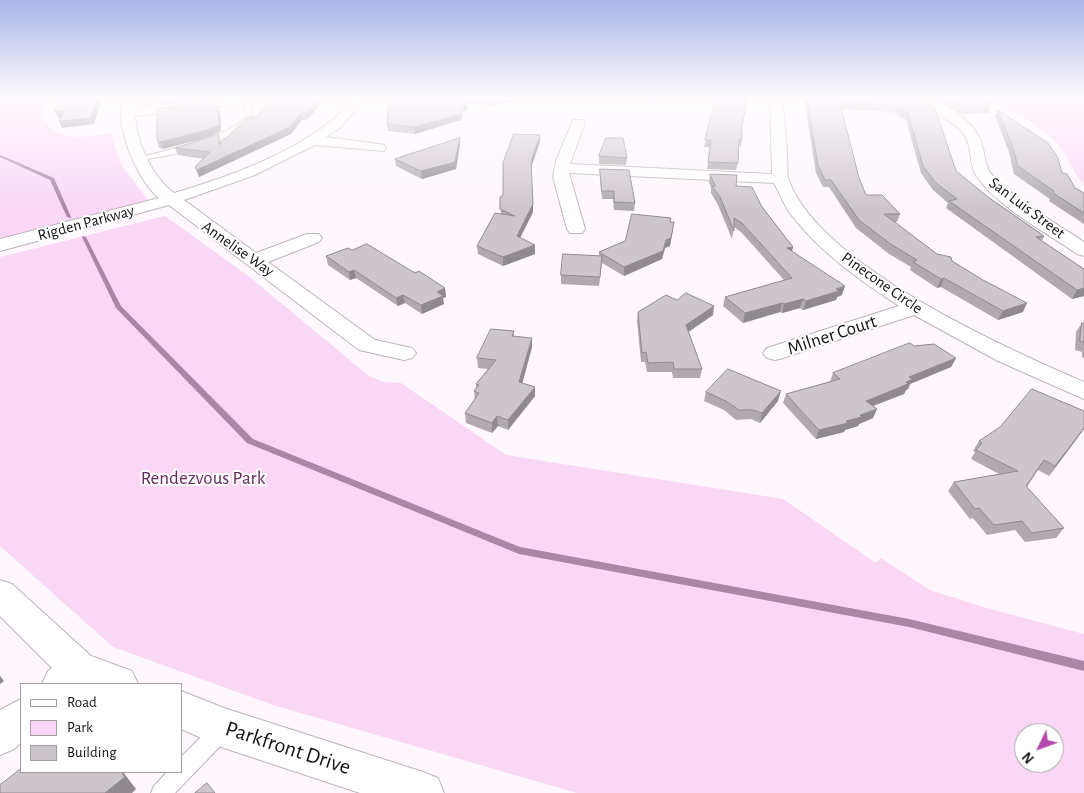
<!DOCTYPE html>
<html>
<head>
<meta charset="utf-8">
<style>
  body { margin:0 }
  #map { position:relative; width:1084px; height:793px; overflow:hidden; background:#fef7fd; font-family:"Alegreya Sans",sans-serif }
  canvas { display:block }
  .legend { position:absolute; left:20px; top:683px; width:162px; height:90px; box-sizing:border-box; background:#fff; border:1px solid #a1a0a1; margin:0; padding:6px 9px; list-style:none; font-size:15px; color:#151215 }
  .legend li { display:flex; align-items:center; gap:10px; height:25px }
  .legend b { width:25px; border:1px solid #a1a0a1 }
  .north { position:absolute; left:1014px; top:723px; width:50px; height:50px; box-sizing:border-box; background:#fff; border:1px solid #a1a0a1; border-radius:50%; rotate:228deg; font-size:14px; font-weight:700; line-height:20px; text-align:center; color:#151215 }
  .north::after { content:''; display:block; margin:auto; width:18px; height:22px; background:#b34bae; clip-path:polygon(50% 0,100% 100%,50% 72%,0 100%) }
</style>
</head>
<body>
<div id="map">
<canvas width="1084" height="793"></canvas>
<ul class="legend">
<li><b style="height:6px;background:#fff"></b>Road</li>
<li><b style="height:14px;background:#fbd7f6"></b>Park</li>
<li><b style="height:14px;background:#cdc5cc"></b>Building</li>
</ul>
<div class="north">N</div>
</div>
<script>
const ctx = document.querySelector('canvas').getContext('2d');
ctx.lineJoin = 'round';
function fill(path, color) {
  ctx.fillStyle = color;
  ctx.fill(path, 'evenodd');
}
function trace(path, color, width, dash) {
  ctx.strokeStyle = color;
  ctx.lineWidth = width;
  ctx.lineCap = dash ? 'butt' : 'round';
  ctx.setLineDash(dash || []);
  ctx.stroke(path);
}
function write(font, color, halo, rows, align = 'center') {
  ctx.font = font + ' "Alegreya Sans",sans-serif';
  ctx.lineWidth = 4;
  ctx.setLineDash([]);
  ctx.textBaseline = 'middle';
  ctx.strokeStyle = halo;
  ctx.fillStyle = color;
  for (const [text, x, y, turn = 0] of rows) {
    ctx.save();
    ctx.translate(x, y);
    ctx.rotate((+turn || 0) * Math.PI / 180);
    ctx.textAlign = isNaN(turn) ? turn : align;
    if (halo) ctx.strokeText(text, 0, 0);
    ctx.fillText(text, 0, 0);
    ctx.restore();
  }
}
fill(new Path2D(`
  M0,98H49L44,111L43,120C58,144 89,136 111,133L120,163L148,200L45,229L0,238Z
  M977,98H1084V184C1075,177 1069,158 1061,148C1040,121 1007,110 977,98Z
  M165,216L247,275L369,376L384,382L401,383L506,455L783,499L876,563L881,558L930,590L983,607L1084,634V793H577L273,705L113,647L0,546V257ZM1024,733H1054V763H1024Z`), '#fbd7f6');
fill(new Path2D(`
  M0,155L54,178L71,217V218L67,217L50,180L0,157Z
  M82,236L86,237L121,306L253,439L520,547L909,619L1084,661V671L909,627L519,554L247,443L116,308L82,237Z`), '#ab86a7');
const lane = new Path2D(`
  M244,98H250L253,116C225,148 178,153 138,161L134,159L210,139L237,125L247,116Z
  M222,720L229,723L232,730L229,737L175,793H151L154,786L167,772H181V757L215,723Z`);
const street = new Path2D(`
  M124,98H136L135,108L230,98H265L259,102L135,116C137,143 152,177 174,193C228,177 284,157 329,123C338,117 345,106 353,98H365L340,128L326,137L379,144L384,145L386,148L384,151L315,145L255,175L184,200L256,253L307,234H319L322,238L319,242L268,262L375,340L412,348L416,353L412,358L404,360L359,350L169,205L0,251V239L159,198C140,183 120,137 121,113C121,109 123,103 124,98Z
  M770,98H782C784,118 787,138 787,158C788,166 786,174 789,181C822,266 1003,347 1084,382V399L998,361L914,315L783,358L775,360L767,358L763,353L767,348L899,306C861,281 822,254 793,217C785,208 780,194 774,183L569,173L585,229L582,233H570L567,229L553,177L556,161L573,120H583L585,123L570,164L772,174Z
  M913,98C935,95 969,117 979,137C986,150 983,166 993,176C1019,203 1053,221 1084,242V256L1077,254C1045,231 1001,210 977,177C968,164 973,145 963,133C950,116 925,113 913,98Z
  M0,580L12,584L91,656L132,671L138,684H42L48,671L52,668L0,616Z
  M181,691L224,708L423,772L438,778L444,793H360L224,748L181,729Z
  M21,699V743L14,749L0,755V710Z`);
trace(lane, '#bbb3ba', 2);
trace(street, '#bbb3ba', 2);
fill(lane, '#fff');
fill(street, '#fff');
fill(new Path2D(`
  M397,98H530L492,105L467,104V110L463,111L461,120L415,134L388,131L387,124Z
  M700,98H748L742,128V139L741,146H739L738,163L736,170L707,169L710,147H704L715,99Z
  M804,98H919L956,171L988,197L1044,236L1042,241L1084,269V296L1072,299L946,208L948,203L933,190L921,173L906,120L893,112L842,109L859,178L866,195L900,214L897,222H894L937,254L952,261L1023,312L998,320L941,287L937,288L910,270L911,267L889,254L856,228L829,187H823L816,173Z
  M923,98H986L991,100L989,105L991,106L989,113L961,114L932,98Z
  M213,102L215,107L220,113L221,131L209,137L163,149L159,148L157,140Z
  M998,110L1062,173L1075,188L1084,193V224L1049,201L1050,199L1014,174L1009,152L995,116Z
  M314,112L307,120H302L291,134L199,177L195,167L204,159L178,155L175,148L221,141V143L256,117Z
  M460,138V145L456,169L422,179L396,166L395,159Z
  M540,142L531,167L533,212L520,238L535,254L503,266L478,254L477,246L501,214L500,197L503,195Z
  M599,156L627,158L626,165L599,164Z
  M600,169L635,203L634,211L614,210L613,199H602L600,176Z
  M710,174L736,186L762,207L793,247L792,251L842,295L837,297L836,300L803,310L800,308L782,313L780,312L743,323L723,306L725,297L784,280L741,232L734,227L732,239L718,205L711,193V188L709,182Z
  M671,218L670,222L673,230L670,246L665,248L662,259L624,276L602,263L599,286L561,284V275L599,256V252L625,241Z
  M352,250L415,273L445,288L446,297L443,298L444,304L422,314L405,303L398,306L356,278L350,280L328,265L326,256Z
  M638,312L713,315L688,332L702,369L700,378H673L672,372H647L645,362H641L637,321Z
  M1082,323H1084V358L1082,357V352L1075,350L1076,332Z
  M514,331V336L532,347L522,383L535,396L508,430L498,426L492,433L466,423L465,413L475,400L474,391L476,389V384L488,369L478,368L477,358Z
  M914,346L956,358L951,367L910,384L908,389L906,390L904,394L873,406L877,409L873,418L859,424L858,426L845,430L844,432L816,439L783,403L786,394L830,382L833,373Z
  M706,392L778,401L760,423L751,419L736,420L724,410L704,401Z
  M1084,411V429L1049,476L1038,470L1027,487L1064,528L1056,538L1025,542L1015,530L987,535L973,518L970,519L948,491L954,482L999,474L971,459L975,452L973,451L979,441Z`), '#b0a9af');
fill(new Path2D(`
  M97,98H102L94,124L62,128L59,121Z
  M155,98H214L159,104L158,100L156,101Z
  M319,98H325L314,112L307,120L306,113Z
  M467,98V110L463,111L461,120L415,134L414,127L462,105Z
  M498,98H530L492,105V99Z
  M651,98H675L650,104Z
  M218,107L220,113L221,131L209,137L163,149L160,142Z
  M55,111H64L67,117L58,118Z
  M301,113L302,120L291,134L199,177L197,170Z
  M540,135V142L531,168V161Z
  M460,138V145L456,169L422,179L421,171Z
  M533,204V212L517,244V236Z
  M674,222L670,246L665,248L662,259L624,276V267L666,240Z
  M535,245V254L503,266V257Z
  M793,247L791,255L787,248Z
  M354,270L356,278L350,280L349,272Z
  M944,278L941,287L937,288L941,279Z
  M845,286L842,295L837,297L836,300L803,310L806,301L836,289Z
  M445,288L446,297L443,298L444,304L422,314L421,305L437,292Z
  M1084,288V296L1072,299L1077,290Z
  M403,295L405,303L398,306L396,298Z
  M803,299L800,308L782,313L784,304Z
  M782,303L780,312L743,323L745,313Z
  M1027,303L1023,312L998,320L1003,311Z
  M714,306L713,315L684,335L686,325Z
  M532,338V347L520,392L519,382Z
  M956,358L951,367L910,384L908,389L906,390L904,394L862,410L866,401L909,377Z
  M535,387V396L508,430V420Z
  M781,391L778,401L760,423L762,413Z
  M877,409L873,418L859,424L858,426L845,430L844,432L816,439L819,430L846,421Z
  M497,416L498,426L492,433V423Z
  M1084,428V429L1049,476L1055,466Z
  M0,676L4,681L0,684Z
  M121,772H123L136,789L132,793H105Z`), '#908a8f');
const building = new Path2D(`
  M62,98H97L91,118L59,121L64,111H55Z
  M272,98H319L306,113H301L290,127L197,170L195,167L210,152L175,148L219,134V145L248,117H256Z
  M397,98H498L492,99L467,98L466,104L462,105L461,114L414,127L387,124L388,104Z
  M716,98H747L742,127V139H739L738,163L708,162L711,140H705Z
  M807,98H919L935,108L956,171L988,197L1044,236L1036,237L1084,269V288L1077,290L949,201L957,199L936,183L923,166L908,113L895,105L840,103L859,178L866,195H882L900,214H884L937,254L951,257L952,261L983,280L1027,303L1003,311L944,278L941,279L913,262L917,260L892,245L859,220L831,180H825L818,165Z
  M945,98H986L991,100L980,101L991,106L963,107Z
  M213,102L214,107H218L219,125L207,130L160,142L157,140V109Z
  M998,110L1048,143L1058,158L1062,173L1067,174L1075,188L1084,193V213L1053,193L1054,191L1018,166L1012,145Z
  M514,134L540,135L531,161L533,204L517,236L535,245L503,257L477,246L495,213L515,216L500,209V197L503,195V163Z
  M460,138L455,162L421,171L395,159Z
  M606,138H623L627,158L599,156Z
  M600,169L629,170L635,203L614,202V191H602Z
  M710,174L737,175L736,186L752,187L762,207L793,247L787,248L845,286L836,289L839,291L806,301L803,299L784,304L782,303L745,313L725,297L792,278L742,223L734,218V231L720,197L712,186H715Z
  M632,214L671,218L670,222H674L671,238L666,240L663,251L624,267L599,252L625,241Z
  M367,244L415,273L419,271L445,288L437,292L443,296L421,305L403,295L396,298L354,270L349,272L326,256L348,248L352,250Z
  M563,254L602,256L600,277L561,275Z
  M686,293L714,306L686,325L702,369H674L673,362L648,363L646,352L642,353L638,312L666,295L677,300Z
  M1082,323H1084V342L1080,341Z
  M491,329L514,331L512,336L532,338L519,382L535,387L508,420L497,416L492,423L465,413L479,393L474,391L479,385L476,384L496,360L477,358Z
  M910,343L914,346L934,344L956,358L909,377L913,379L906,382L908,384L866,401L877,409L860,415L862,417L846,421L848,423L819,430L786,394L840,379L833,373Z
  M728,369L781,391L762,413L753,410H739L726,401L706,392Z
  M1032,389L1084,411V428L1055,466L1044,460L1026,486L1064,528L1032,533L1022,521L994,525L979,508L975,509L954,482L1018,471L976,450L982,443L979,441L1000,427Z
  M21,769V772H121L125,777L105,793H0V785Z
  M207,783L215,793H195Z`);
fill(building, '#cdc5cc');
trace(building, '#908a8f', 1);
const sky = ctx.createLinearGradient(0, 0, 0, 209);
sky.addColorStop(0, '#a9b5e7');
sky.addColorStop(0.47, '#fffbfe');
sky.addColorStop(1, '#fffbfe00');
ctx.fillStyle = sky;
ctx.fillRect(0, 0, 1084, 209);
write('16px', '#151215', '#fff', [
  ["San Luis Street",1027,208,37],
  ["Rigden Parkway",86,223,-15],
  ["Annelise Way",238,249,35],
  ["Pinecone Circle",882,283,35]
]);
write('19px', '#151215', '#fff', [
  ["Milner Court",832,335,-18]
]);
write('19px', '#642860', '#fff', [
  ["Rendezvous Park",203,478]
]);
write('22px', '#151215', '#fff', [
  ["Parkfront Drive",288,748,18]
]);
</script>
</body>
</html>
